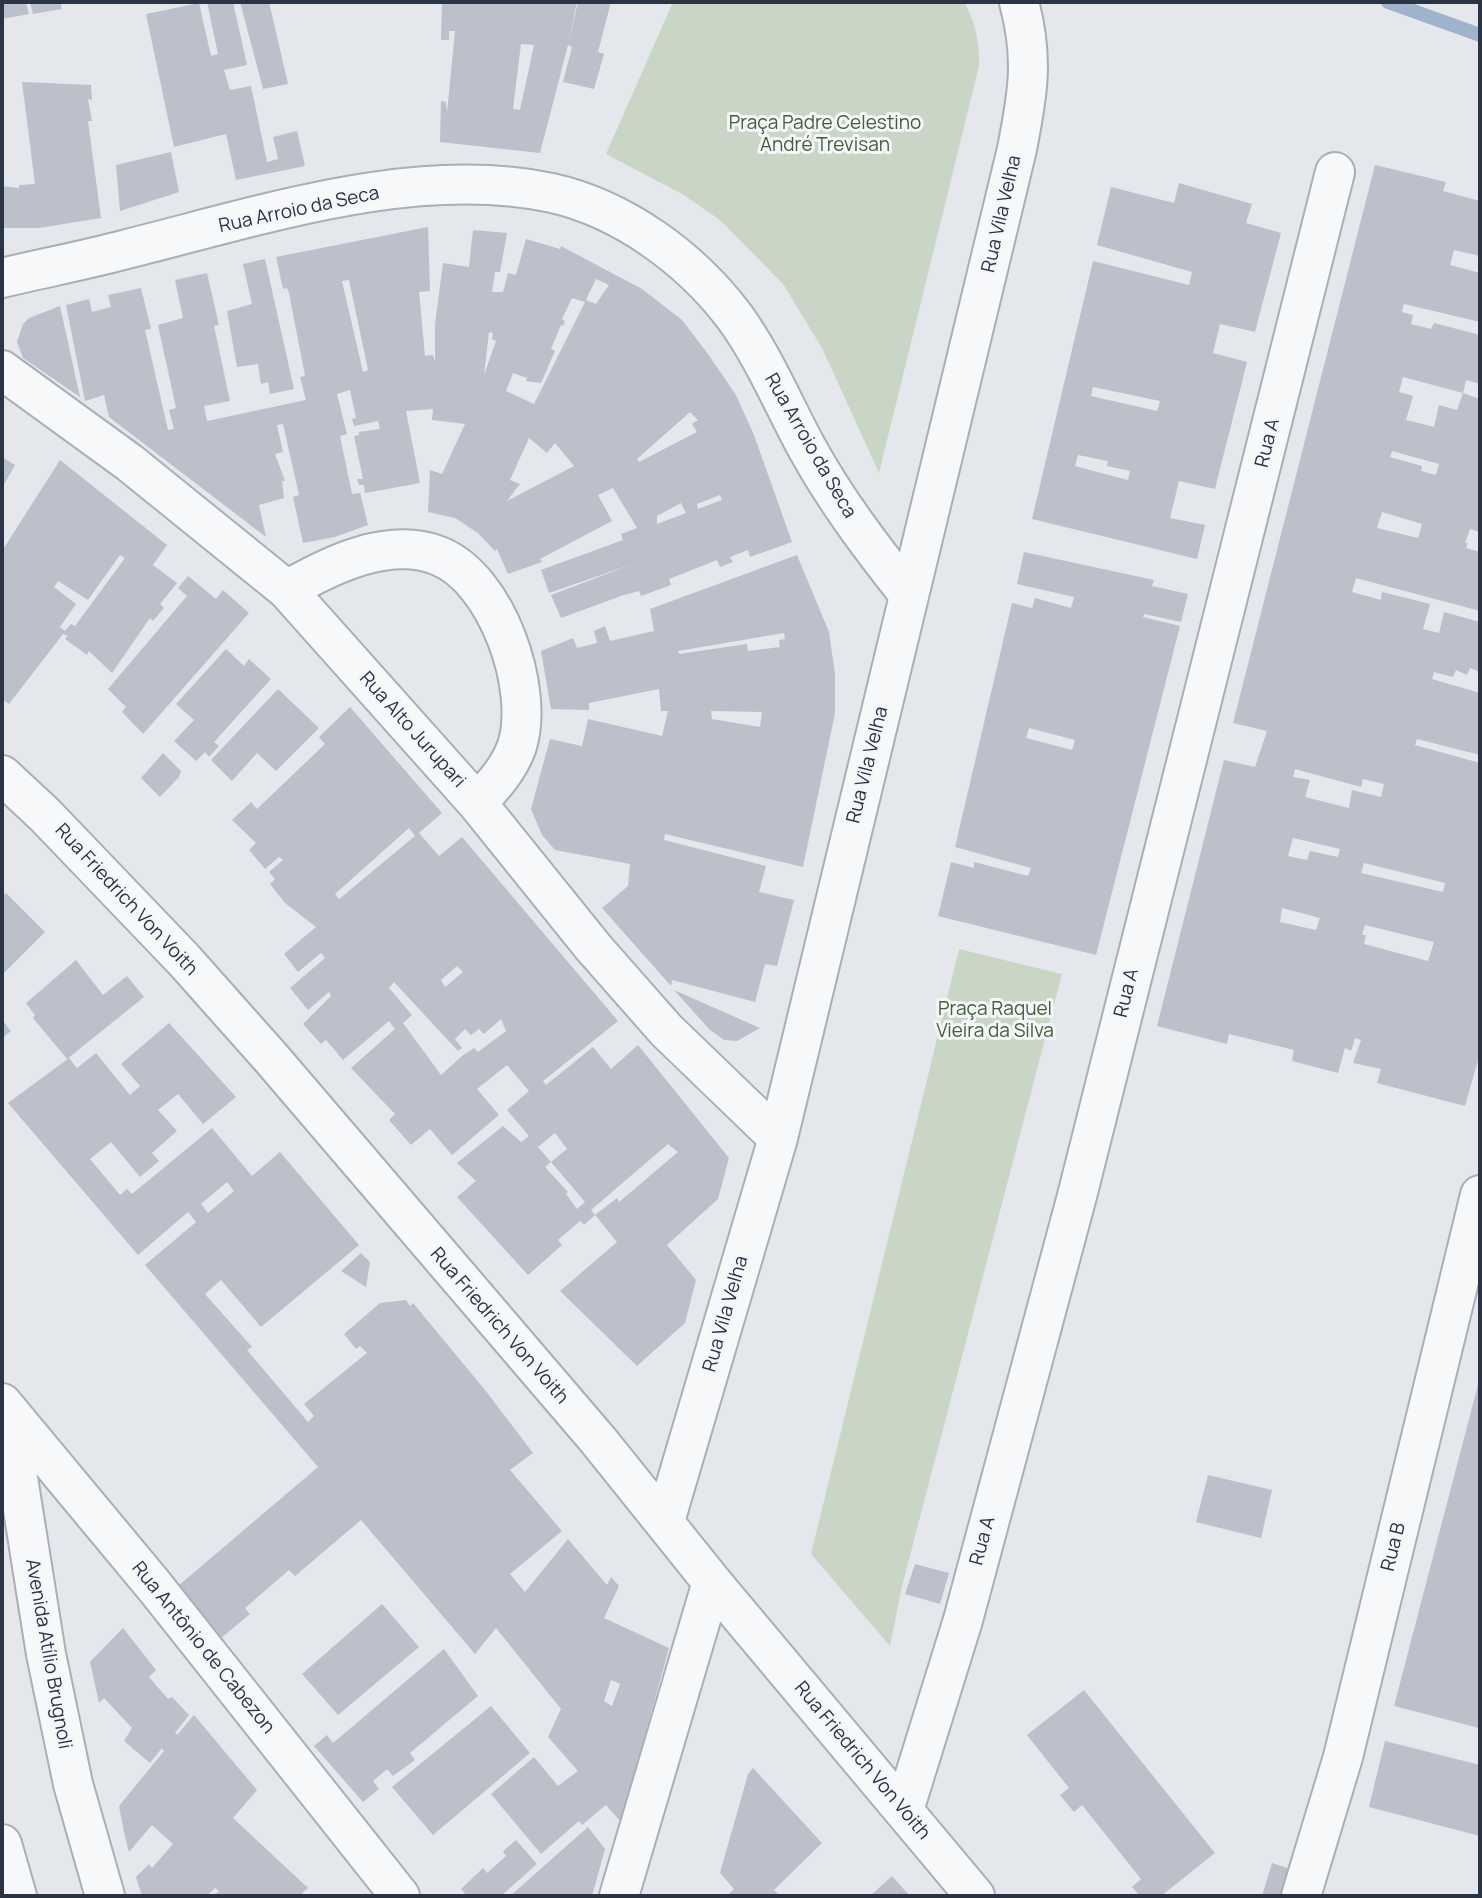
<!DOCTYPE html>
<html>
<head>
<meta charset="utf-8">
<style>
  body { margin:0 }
  #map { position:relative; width:1482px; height:1898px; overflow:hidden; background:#e4e7ec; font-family:Manrope,sans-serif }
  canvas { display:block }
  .frame { position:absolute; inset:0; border:4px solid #2b3445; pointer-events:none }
</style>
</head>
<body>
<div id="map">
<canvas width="1482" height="1898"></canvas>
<div class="frame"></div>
</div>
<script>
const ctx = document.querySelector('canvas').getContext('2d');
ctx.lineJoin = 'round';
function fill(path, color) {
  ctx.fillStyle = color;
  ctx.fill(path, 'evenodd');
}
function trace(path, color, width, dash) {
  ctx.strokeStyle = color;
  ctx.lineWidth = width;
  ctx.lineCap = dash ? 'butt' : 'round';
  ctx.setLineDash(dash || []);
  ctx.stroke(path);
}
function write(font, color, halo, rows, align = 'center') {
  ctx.font = font + ' Manrope,sans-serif';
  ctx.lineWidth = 6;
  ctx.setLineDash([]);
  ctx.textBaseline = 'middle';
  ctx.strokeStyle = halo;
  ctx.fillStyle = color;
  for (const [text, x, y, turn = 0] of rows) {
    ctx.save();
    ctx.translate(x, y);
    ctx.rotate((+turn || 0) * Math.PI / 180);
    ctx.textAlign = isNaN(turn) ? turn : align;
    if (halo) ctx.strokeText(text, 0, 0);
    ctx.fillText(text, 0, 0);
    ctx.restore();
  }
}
fill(new Path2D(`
  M673,2H964C975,20 980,44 979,66L879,473L822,348L783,284L720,220L682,194L606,154Z
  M959,949L1062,974L902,1586L890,1646L811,1554Z`), '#c9d6c5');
trace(new Path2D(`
  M1388,2L1480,35`), '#9fb4cc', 14);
fill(new Path2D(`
  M2,2H26L29,14L2,19Z
  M30,2H60L62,9L33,14Z
  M207,2H233L247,65L224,70L230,90L251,86L267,162L278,159L273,137L297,131L305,166L236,180L226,134L174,147L146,14L199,3L211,56L218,54Z
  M240,2H269L288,84L263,89Z
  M442,2H577L568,45L578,2H611L598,52L604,54L594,89L563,82L572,47L568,45L540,153L440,142L441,101L446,102L447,113L455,31H449V40H441ZM521,44L534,45L520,110L513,109Z
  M22,82L91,85L92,100L88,99L92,121H88L101,218L39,228H2V186L19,188V185L35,184Z
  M171,152L179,192L120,211L116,165Z
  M1375,165L1446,182L1443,191L1480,201V256L1454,250L1450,265L1480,273V322L1404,304L1402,312L1413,315L1411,324L1431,329L1434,323L1480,335V384L1466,380L1463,393L1403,377L1399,392L1413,396L1406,420L1434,427L1439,405L1457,410L1463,393L1480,399V532L1470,529L1465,543H1468L1466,548L1480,552V611L1356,578L1352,592L1381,600L1382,592L1430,604L1423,629L1439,633L1444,612L1480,622V672L1470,668L1467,675L1456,670L1453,677L1434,672L1432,679L1480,693V755L1417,739L1415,745L1480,763V1053L1465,1106L1377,1083L1381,1069L1353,1063L1361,1040L1355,1038L1351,1051L1345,1048L1338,1073L1292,1061L1294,1050L1229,1034L1227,1044L1157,1026L1224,760L1255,767L1267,731L1233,723ZM1392,451L1439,464L1436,475L1421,471L1422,466L1390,457ZM1382,512L1422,524L1418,538L1377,528ZM1295,769L1361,787L1363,779L1384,784L1381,797L1352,790L1349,808L1305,797L1310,780L1293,777ZM1293,838L1340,849L1338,857L1310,851L1307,860L1288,856ZM1364,863L1445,883L1443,892L1361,873ZM1282,908L1320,918L1316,930L1280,922ZM1365,925L1434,942L1428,961L1364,944L1366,935H1362Z
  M1179,183L1252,204L1246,223L1281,233L1255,332L1220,324L1213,353L1247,362L1215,489L1179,481L1170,518L1205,525L1197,559L1032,519L1093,261L1189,285L1192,272L1097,245L1111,187L1174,203ZM1093,387L1160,401L1157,411L1091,396ZM1078,455L1108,461L1107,466L1130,471L1128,480L1075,466Z
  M428,227L430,291L419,292L425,356L433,355L435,362V324L443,263L469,267L473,230L507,233L500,272H495L492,292H503L508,273L516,275L526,239L560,249L561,246L642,289L682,320L708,354L736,395L754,435L792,542L750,557L748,550L730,557L733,562L720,567L717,560L669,579L671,585L641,596L639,591L621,596L561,618L551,595L633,564L549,593L541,570L623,540L621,534L637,528L613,488L598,495L612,521L540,559L542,562L508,574L497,549L495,551L478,533L455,518L428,512L430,470L442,474L465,424L432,420L433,409L406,411L420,483L365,493L364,485H359L357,479H363L354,436L359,435V432L380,429L378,421L354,426L352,419L356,418L350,390L337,394L347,434L340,436L352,494L360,493L368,525L335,537L303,543L293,497L299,495L283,424L277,425L283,452L275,454L285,481H282L284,498L259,505L266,537L109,417L104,395L85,401L66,305L89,299L92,312L111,307L108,295L141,288L151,329L145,330L168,430L174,429L169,410L176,408L158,325L183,318L175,280L207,273L219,325L214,326L230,401L204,406L207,421L306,400L300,377L305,376L289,293L287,288L283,289L276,257ZM596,279L609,285L596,304L586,300L534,404L506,391L513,373L527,378L526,381L541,383L555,351L551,349L561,325L563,326L565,321L562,319L572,298L585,302ZM349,280L368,370L363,372L342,281ZM489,332L493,333L492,339L496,341L484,375ZM690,412L698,420L692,424L697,432L639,462L637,459ZM529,438L547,453L555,443L574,466L507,501L520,484L510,480ZM720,495L722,500L698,509L697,504ZM681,503L686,513L657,524V516Z
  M265,259L294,389L270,394L268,382L261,384L258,364L237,367L227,311L252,304L243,264Z
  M60,306L80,397L23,358L17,342L23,324L29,318Z
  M2,457L15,465L2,488Z
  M60,460L167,545L153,565L177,583L160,604L164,608L153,621L150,618L112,673L89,651L87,655L65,639L68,636L63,634L9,704L2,699V551ZM120,555L125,558L75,626L71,624L65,631L60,627L76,604L54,587L58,581L88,600Z
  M1024,552L1154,580L1152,586L1188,594L1181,622L1144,614L1143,617L1180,626L1096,955L938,916L951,862L974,868V862L1028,876L1031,868L955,847L1012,603L1032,608L1035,598L1071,608L1074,597L1017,584ZM1029,728L1075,740L1072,750L1026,738Z
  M797,555L829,632L835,674V713L803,867L665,834L664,840L766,866L759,892L794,900L777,966L765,964L755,1002L672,980L671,986L602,908L628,886L630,864L555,850L542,835L531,809L550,739L582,746L588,719L662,736L668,711H661L659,689L589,703V710L551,709L541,651L573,638L577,648L597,643L594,631L605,626L610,641L654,631L650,609ZM784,633L785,639L779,640L780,647L748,651L747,644L679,654L678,651ZM711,711L762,712L760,727L712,719Z
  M188,576L216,599L223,590L249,613L143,734L122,712L126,707L108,689L187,596L178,588Z
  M226,649L244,666L249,659L271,679L214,742L219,746L209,757L205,752L196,761L174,741L194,720L176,704Z
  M278,689L319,728L276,771L257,753L232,781L211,760Z
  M350,707L442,813L419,833L439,856L462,837L618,1021L543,1081L546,1085L593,1047L611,1069L638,1045L729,1158L718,1199L667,1245L696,1280L685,1323L637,1366L560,1291L617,1242L595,1215L617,1198L619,1202L678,1152L668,1144L591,1210L595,1215L584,1225L580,1221L558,1240L562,1245L528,1275L457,1197L476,1181L457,1163L503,1126L521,1142L529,1136L507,1110L529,1091L507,1065L477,1089L499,1115L452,1155L430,1129L411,1145L389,1120L395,1114L351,1068L395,1029L389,1021L343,1060L326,1040L321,1044L303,1024L331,996L329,992L308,1010L290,988L325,958L321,953L298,972L284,954L316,927L285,903L270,884L275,879L269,872L283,860L279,857L265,869L249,850L256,843L232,820L251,802L257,809L325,744L319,737ZM409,828L415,836L339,899L335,894ZM457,966L463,972L445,987L441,980ZM394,982L458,1051L462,1048L455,1039L465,1029L471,1035L479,1029L484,1034L501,1019L506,1031L478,1052L474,1048L462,1056L441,1075L403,1023L412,1015L389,988ZM555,1133L567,1149L551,1162L585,1202L577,1209L566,1194L568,1192L545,1167L551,1162L538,1147Z
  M163,753L181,771L179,777L160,797L141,778Z
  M6,893L45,932L2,975V897Z
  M76,960L103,995L127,976L144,997L67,1059L33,1018L35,1015L26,1003Z
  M674,990L760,1028L737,1041L724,1040L709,1029Z
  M4,1022L11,1031L2,1038V1024Z
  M169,1023L236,1097L203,1124L178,1094L158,1110L177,1131L152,1153L159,1161L140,1177L111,1142L90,1159L120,1195L127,1189L132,1194L212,1128L252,1176L280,1152L359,1245L261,1327L221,1280L205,1294L252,1347L247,1350L308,1422L314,1416L304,1404L367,1353L360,1346L356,1349L344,1334L380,1303L406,1300L410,1306L413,1303L485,1390L533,1453L510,1470L562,1531L510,1574L525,1592L568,1539L607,1585L611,1577L619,1586L604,1618L669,1648L621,1822L606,1805L582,1825L579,1821L541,1854L491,1794L534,1757L558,1786L578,1771L548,1737L561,1709L496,1628L475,1654L361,1520L295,1576L289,1570L245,1608L250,1614L221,1638L178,1586L318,1467L145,1265L196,1222L188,1212L138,1255L8,1103L69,1058L77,1068L96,1053L130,1095L140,1086L121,1064ZM227,1182L234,1191L208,1213L201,1204ZM611,1680L620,1684L612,1706L604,1701Z
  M361,1253L370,1262L366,1287L341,1271Z
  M1480,1377V1723L1479,1728L1394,1706Z
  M1208,1475L1272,1490L1261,1538L1196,1522Z
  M915,1564L949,1573L940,1604L905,1594Z
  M382,1604L419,1647L338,1715L302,1674Z
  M123,1628L156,1670L149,1677L168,1699L172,1697L189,1715L175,1733L177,1735L194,1715L257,1790L233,1818L308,1888L302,1893L305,1896H213L219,1891L215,1888L207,1896H142L136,1877L149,1864L152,1868L173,1844L152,1825L129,1852L125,1837L119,1806L164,1751L162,1748L150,1763L124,1741L132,1728L104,1698L99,1703L90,1662Z
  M444,1649L478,1696L410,1753L415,1760L393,1776L387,1769L373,1781L379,1789L363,1802L314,1746L327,1735L333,1743Z
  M1084,1690L1215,1853L1161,1896H1140L1132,1887L1141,1879L1082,1805L1074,1812L1060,1795L1069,1788L1027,1735Z
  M491,1706L530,1753L433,1835L392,1787Z
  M1385,1741L1480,1765V1836L1369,1807Z
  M753,1768L822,1843L774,1890L780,1896H727L734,1889L720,1873L748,1774Z
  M588,1827L605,1849L592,1896H510Z
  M516,1840L537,1864L501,1896H467L461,1889L483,1868L487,1873L506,1856L503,1851Z
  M1272,1863L1300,1872L1292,1896H1262Z
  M892,1876L910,1896H870Z`), '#bbc0ca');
const pedestrian = new Path2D(`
  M619,1896L712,1582`);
const minor = new Path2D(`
  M2,278C44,268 86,260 127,249C260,216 415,164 552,193C623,209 690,258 734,316C764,357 783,404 807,448C836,501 872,548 909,595
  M2,370L130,463L287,590L477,803L593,947L666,1030L778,1138
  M287,590C330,565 389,536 439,556C497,579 535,689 517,746C509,769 493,786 477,803
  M2,775L45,815L184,960L272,1059L598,1440L712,1582L975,1896
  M2,1403L155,1587L400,1896
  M7,1409L46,1654L73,1784L105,1896
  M665,1521L778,1138L1017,149C1028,93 1034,58 1019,2
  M904,1810L963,1620L1077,1196L1335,172
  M2,1844L17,1896
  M1301,1896L1343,1757L1480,1195`);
trace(pedestrian, '#a9aeb7', 42);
trace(minor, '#a9aeb7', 42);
trace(pedestrian, '#f7f8fa', 38);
trace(minor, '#f7f8fa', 38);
write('19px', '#3f6138', '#f4f6f9', [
  ["Praça Padre Celestino",825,124],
  ["André Trevisan",825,146],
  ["Praça Raquel",995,1010],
  ["Vieira da Silva",995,1032]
]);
write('19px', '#2b3445', '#f4f6f9', [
  ["Rua Arroio da Seca",299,210,-12],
  ["Rua Vila Velha",1002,214,-77],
  ["Rua A",1268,443,-76],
  ["Rua Arroio da Seca",810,446,60],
  ["Rua Alto Jurupari",412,730,48],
  ["Rua Vila Velha",868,765,-76],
  ["Rua Friedrich Von Voith",126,900,47],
  ["Rua A",1127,993,-76],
  ["Rua Vila Velha",726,1314,-74],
  ["Rua Friedrich Von Voith",499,1326,49],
  ["Rua A",983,1541,-75],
  ["Rua B",1394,1547,-76],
  ["Rua Antônio de Cabezon",203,1648,51],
  ["Avenida Atílio Brugnoli",48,1654,80],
  ["Rua Friedrich Von Voith",862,1761,50]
]);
</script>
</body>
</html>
